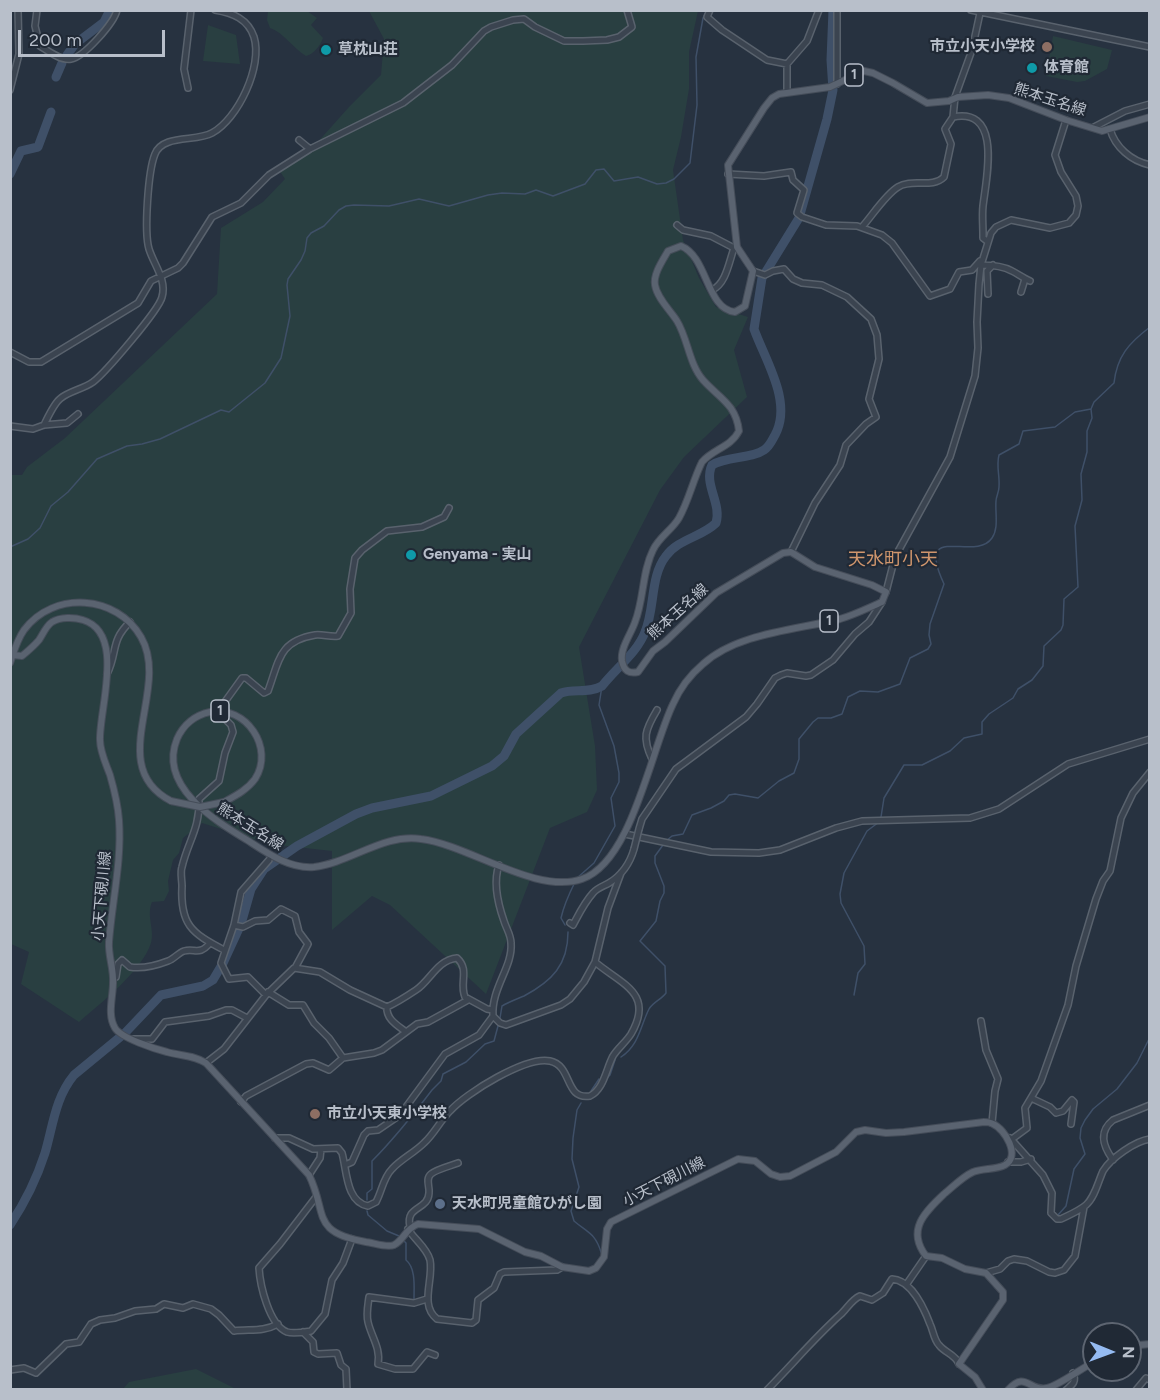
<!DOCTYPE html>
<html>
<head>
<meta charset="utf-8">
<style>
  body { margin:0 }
  #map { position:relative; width:1160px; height:1400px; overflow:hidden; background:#273240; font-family:Figtree,sans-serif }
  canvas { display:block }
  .frame { position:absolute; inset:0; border:12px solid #b8bfca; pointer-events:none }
  .north { position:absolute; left:1082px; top:1322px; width:60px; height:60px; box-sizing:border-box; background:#202935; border:2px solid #5d6571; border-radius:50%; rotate:91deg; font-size:16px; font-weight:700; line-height:24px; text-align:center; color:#b8bfca }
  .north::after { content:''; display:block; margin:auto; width:21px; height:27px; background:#95bbf2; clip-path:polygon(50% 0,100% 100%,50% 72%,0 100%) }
  .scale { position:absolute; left:18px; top:30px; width:147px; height:27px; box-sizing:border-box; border:3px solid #b8bfca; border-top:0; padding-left:8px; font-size:18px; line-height:21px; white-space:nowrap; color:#b8bfca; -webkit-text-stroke:4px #202935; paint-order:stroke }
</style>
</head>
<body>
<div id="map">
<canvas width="1160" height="1400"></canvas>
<div class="frame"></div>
<div class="north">N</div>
<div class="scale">200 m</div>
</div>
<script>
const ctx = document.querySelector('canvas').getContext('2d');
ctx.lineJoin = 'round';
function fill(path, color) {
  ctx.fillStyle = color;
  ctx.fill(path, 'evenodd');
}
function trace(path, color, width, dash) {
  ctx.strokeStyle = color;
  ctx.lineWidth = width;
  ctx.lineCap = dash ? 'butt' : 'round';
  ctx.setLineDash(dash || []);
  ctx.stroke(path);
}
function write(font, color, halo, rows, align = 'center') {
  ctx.font = font + ' Figtree,"Noto Sans JP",sans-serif';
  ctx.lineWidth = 4.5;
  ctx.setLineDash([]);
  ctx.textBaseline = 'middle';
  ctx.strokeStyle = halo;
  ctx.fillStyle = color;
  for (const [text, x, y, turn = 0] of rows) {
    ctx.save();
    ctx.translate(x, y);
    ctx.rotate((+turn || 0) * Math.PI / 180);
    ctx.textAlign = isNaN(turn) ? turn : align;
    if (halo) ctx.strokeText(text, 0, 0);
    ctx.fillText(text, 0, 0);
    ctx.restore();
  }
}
fill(new Path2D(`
  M268,11H307L317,18L311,25L323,38C320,46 314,54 306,56C293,48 284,33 270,28L267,20Z
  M369,11H698L689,52V89L681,137L673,170L683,240L699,278L716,307L748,317L734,350L747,397L684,457L660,490L579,647L595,746L597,790L587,812L550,828L486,994L390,905L372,896L332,930V851L269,844L202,823L183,838L179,853L173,860L168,881L169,891L164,901L152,902C146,916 155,929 151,943C142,971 101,1003 79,1022L21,984L29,952L11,944V475H22L27,467L65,438L217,294L221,228L263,202L285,179L279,170L307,154L349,107L381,75L384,39Z
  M208,25L236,35L240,64L203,61Z
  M1053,36L1112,50L1107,69L1085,81L1077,82L1046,76Z
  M196,1369L236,1389H123L129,1382Z`), '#293f41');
trace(new Path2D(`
  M10,547L28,539L40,528L51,506L68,492L97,459L127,446L142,444L160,439L221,410L229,412L265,383L281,358L290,316L287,285L288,279L301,260L305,251L307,238L311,233L324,226L339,210L346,206L354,205L389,206L419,199L449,206L488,195L502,193L525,194L536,190L553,196L585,184L596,170L604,169L614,181L638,177L657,184L666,183L674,179L690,163L697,105L696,57L703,18L707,10
  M881,817L884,798L904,765H922L950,751L964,738L982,734V722L989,714L1013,698L1018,689L1032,680L1043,666L1044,646L1061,630L1063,625L1064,599L1078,587L1075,526L1082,500L1081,474L1087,452V431L1092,418L1091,409L1094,402L1114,383C1117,356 1129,343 1150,327
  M666,841L672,836L683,834L692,815L711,808L724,801L729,795L735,794L758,798L779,781L794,773L799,759V739L813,722L818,718H831L842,714L848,697L860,691L878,692L900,684L910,658L928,649L931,644L929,635L930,624L944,584C914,520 975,563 992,538C999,528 995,513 996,501C996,497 999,492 999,487C1000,476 996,466 999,455L1019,444L1023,431L1055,427L1075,412L1091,409
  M577,878L594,863L615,826L611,798L619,782V773L614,746L599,705L602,686
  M565,925L561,918C563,909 570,892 575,882
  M854,995L858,973L865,964L864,946L841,903L840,894L844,873L867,831L879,822
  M500,1018L502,1006C509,1002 517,999 524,996C552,981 568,965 568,932
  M621,1057C639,1045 640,1027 649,1009C653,1002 662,999 666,993L665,966L640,941L656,921L660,901L664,893V886L655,863V856L663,845
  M607,1078L610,1075L615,1060
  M591,1091L599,1079
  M581,1103L577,1110L573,1138L572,1159L579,1187L571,1211L574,1221C588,1233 595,1233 601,1252
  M367,1200V1193L372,1189V1161C394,1139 413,1115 432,1090L441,1081L443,1074L466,1062L485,1044L494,1041L498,1026
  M367,1211L368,1215L387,1231L399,1236
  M1058,1215L1066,1206L1074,1169L1085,1154L1080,1138L1081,1128L1085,1120L1093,1109L1117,1089L1137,1063L1150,1037
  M404,1241L406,1243V1260C416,1268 414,1287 414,1299`), '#3f5068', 1.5);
trace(new Path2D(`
  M67,55L75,44L104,22L110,10
  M56,77L62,63
  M10,174L21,151L38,147L51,112
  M10,1225C24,1204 37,1178 45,1153C53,1126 55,1098 74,1075L125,1033L161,995L203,986L213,980L223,963L241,924L251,889L264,869L297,846L356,814L372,808L431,796L492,766L504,756L516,734L561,693C574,688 588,694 602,686C616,668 637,653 645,632C655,609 650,576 666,556C678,539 702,537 716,523C722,503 703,484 712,465C727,456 751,459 764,450C770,446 772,440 775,435C793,402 765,360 754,329L762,278L799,218L827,119L833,90L831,60L833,10`), '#3f5068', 9);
const minor = new Path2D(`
  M37,10L35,26L40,46C48,51 61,61 71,59C84,57 114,23 117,10
  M710,10L707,17L722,30L767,60L787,64
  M971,10L1150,47
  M837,84V10
  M188,88L184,69L191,10
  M10,90L19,54L18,10
  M787,92V64L807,41L819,10
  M953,117C1003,107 986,179 983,206C982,215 983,225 983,235V238L987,241
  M1094,127L1125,111L1150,104
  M1110,129C1115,147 1131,161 1150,165
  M310,149L403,103L452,65L484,31L491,27L513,20L524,19L535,27L564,41H583L607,40L619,37L632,27L627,10
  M728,174L764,176L791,172L793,180L804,190L797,213L802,217L826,225L857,226L882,235L892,243L930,296L950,289L959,272L972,270L980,261
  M677,225L683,230L711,236L734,248L737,247
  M862,227C872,216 885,195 898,187C912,178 932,189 944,177L951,144L945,129L953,117L955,97L972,50L980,13
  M981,265C991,265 1003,266 1012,271C1018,274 1023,278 1030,281
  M753,271L765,275L773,271L784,269L793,279L802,283L822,285L847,297L871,319L877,335L879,359L869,399L876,417L866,424L846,445L840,465L815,503L791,552
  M712,290C726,284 729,262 734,248
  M1021,292L1025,279
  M988,294L987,271L993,265
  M10,352L29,362H41L138,303L151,281L178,268L183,263L212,217L241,203L269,175L310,149L299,140
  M44,425C48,417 54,403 61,398C70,391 83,389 93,382C105,373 159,310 162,297C167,280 154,265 149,249C144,232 148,171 155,154C163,134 196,142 212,133C238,119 263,66 254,37C248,19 233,13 215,10
  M10,426L33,429L44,425L67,423L78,414
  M886,592L895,557L950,457L975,376L978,348L977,322L979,284L981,265L991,233L996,227L1011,220L1050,228L1069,223L1076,215L1078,206L1076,196L1061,172L1055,155L1066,120
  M107,674C118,652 110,641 130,622
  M223,707L224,703L242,678H246L264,693L268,691C279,662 278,641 315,635C322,634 330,637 338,636L351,613L350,589L355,558L362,550L387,531L422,527L444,517L449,508
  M223,717L231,725L233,732L225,753L219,781L199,799C200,829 188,841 182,867C180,872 182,880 182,886C180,924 191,933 224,950
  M652,759C642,738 645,730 657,710
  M639,829L642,819L676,769L746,717L757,704L775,678L781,675L787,673L806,676L811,675L833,660L855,634L869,622L882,602
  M625,834L711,852L759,853L780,850L836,828L862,821L970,818L999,809L1068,764L1150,739
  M499,865C493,882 498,904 504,921C506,928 511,935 511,943C513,967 491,988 493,1016L500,1023L506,1025L561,1005L570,999L584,982L595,962L608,908L621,873
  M570,923L573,925C579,914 584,903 593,893C597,888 604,886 609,883C622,875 630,863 634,849
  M234,925L243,927L255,921L268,920L281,909L295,916L299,932L308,944L295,968
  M116,977L118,964L122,960L130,967C143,969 155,966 168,961C174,959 178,953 184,951C195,948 199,956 210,943
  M268,992L289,1005H303L314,1023L329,1038L343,1058
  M266,995L248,977L229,979L221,963L234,925L241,892L269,860
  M387,1007C386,1019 397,1025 406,1032
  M981,1021L986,1050L998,1079L995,1091L992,1123
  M134,1039H152L165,1022L209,1016L226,1010H232L247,1018
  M206,1063L224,1049L266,995L294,968L320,972L350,990L387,1007C396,1003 407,996 416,990C430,981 437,960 457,958C470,970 459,983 465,997L487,1009L493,1010
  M1031,1098L1050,1107L1056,1113L1063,1111L1072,1100L1074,1102L1071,1124
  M241,1102L246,1096L306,1064L313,1063L329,1070L343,1058L374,1053L382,1050L417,1024L428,1022L468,1000
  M275,1138H289L313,1149L338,1148L342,1153C347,1171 346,1202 368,1206L376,1202C382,1191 383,1178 392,1169C401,1159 414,1153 424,1143C434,1134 440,1121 450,1111C466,1093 526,1056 550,1061C573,1066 564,1100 590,1096C604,1089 606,1069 613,1056C618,1048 626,1042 631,1034C655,993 621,984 595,962
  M1010,1138L1043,1175L1052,1193L1051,1213L1057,1219H1061C1069,1215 1079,1211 1086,1205C1095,1197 1098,1182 1103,1171C1111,1158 1135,1141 1150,1139
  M1012,1139L1027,1128L1025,1108L1041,1081L1068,1005L1076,966L1096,899L1103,881L1110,871L1121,818L1133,793L1150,772
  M1113,1160C1103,1146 1098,1132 1113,1120L1150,1105
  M1008,1162H1021L1031,1159
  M345,1165L352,1162L364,1135L368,1131L378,1130L400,1115L445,1054L479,1035L493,1016
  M309,1175L320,1158L321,1149
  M316,1197L280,1244L259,1268C260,1285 269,1325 287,1332C294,1334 304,1332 311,1331L325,1314L332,1280L343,1263L352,1239
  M410,1227C405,1205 428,1211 429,1193C430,1187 425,1179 431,1174C437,1169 450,1166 458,1163
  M408,1229C414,1239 427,1248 430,1260C434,1279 419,1305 437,1319L472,1323L476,1320L478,1300L494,1288L500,1274L504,1272L557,1270L562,1267
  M986,1273L1000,1269L1008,1261L1014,1259L1027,1261L1049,1272L1055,1273L1064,1270L1075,1256L1084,1207
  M906,1285L926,1256
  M427,1299L414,1303L369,1297C368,1305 366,1314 368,1322C371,1336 381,1348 378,1364L395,1369H413L427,1352L435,1355
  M303,1332L313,1342L314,1352L318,1354L337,1353L341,1365L346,1369L347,1390
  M10,1370L24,1368L36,1373L66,1344L79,1342L91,1324L100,1320L115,1318L135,1311L156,1309L164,1304L183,1308L193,1304L211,1309L219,1315L234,1331C251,1329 263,1332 278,1324
  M767,1390C792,1365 814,1338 840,1315C847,1309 851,1300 860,1296L872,1300L883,1293L892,1279C911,1280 924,1308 930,1324C933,1330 934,1340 939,1345C945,1353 955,1354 959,1364
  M1066,1390C1072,1385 1077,1382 1073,1373
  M1136,1390L1146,1378L1150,1380`);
const major = new Path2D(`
  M13,655L22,656C28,651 34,646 39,640C43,634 46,626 52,622C60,617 74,617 83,620C126,633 99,709 100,740C100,752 106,764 110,775C114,789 118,805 119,820C122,861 112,902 109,942C108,956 114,969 113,983C113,997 107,1015 115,1028C121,1038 155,1049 167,1052C181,1056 194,1055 206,1063L309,1175C328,1214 310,1232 366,1242C374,1243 387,1248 394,1245C404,1240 405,1229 418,1224L479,1229L525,1252L541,1256L562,1267L589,1271L596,1268L604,1257L607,1229L611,1222L738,1159L755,1161L771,1174L780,1177L790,1176L836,1152L856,1132L865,1130L886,1133L904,1132L984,1122C987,1122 990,1122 993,1124C1005,1129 1021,1156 1005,1165C996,1170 983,1168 973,1172C962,1177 954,1186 944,1194C925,1212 906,1230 926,1256L942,1258L965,1269L986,1273L1003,1292V1300L959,1364L975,1377L983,1390
  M10,663C14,651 17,640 24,630C54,590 117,595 141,637C171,689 104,766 171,801
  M224,802C235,796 247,790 255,779C275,748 246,705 210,712C195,715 183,725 177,739C158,786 214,820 247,840C267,853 289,869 314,867C350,863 384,833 421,839C469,845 536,895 582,879C632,862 651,749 673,704C680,688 690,675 703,664C737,633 796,630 840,619C854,615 868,608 882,602L886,592L872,585L815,567L791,552L783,553L716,593L665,642L653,651L638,672C629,674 624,671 622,661C620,648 631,634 635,622C644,599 642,572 653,550C659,537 672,530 679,518C689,500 693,480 702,462C713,449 731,447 739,431C736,404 719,398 703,380C689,364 688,339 677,321C670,310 657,298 655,285C653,274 663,260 668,251L681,246C708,257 706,309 735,312L745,306L753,271L737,247L728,165L764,108L772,98L779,94L830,87L864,71L873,73L893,83L927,103L949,101L958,97L988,95L1009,98L1066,120L1102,131L1150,117
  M1130,1346L1150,1344
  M1008,1390C1026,1370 1029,1392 1047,1388C1058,1386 1082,1368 1094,1362`);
trace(minor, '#59626d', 8);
trace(major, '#454d59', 8);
trace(minor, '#3b4450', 5);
trace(major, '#5a6370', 6);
const minorBridge = new Path2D(`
  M634,849L639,829`);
const majorBridge = new Path2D(`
  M171,801L200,807L224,802`);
trace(minorBridge, '#59626d', 8, []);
trace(majorBridge, '#454d59', 8, []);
trace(minorBridge, '#3b4450', 5);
trace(majorBridge, '#5a6370', 6);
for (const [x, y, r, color] of [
  [1047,47,6,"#8d6e63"],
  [326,50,6,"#0f9aa8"],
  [1032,68,6,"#0f9aa8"],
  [411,555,6,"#0f9aa8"],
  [315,1114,6,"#8d6e63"],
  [440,1204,6,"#5c6f8a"]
]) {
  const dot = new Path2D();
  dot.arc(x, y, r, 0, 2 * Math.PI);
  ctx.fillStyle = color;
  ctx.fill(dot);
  trace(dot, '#202935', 2);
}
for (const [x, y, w] of [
  [854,75,18],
  [829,621,18],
  [220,711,18]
]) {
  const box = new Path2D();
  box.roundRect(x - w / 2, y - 11, w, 22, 4.5);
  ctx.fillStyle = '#202935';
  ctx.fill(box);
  trace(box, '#b8bfca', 1.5);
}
write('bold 14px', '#b8bfca', null, [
  ["1",854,75],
  ["1",829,621],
  ["1",220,711]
]);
write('bold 15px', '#b8bfca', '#202935', [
  ["市立小天小学校",1035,47,"right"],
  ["草枕山荘",338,50],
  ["体育館",1044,68],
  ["Genyama - 実山",423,555],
  ["市立小天東小学校",327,1114],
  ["天水町児童館ひがし園",452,1204]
], 'left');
write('15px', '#b8bfca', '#202935', [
  ["熊本玉名線",1050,100,18],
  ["熊本玉名線",678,612,-42],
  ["熊本玉名線",250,827,32],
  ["小天下硯川線",102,896,-85],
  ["小天下硯川線",664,1182,-27]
]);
write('18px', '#d0966d', '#202935', [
  ["天水町小天",893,560]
]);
</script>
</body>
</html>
